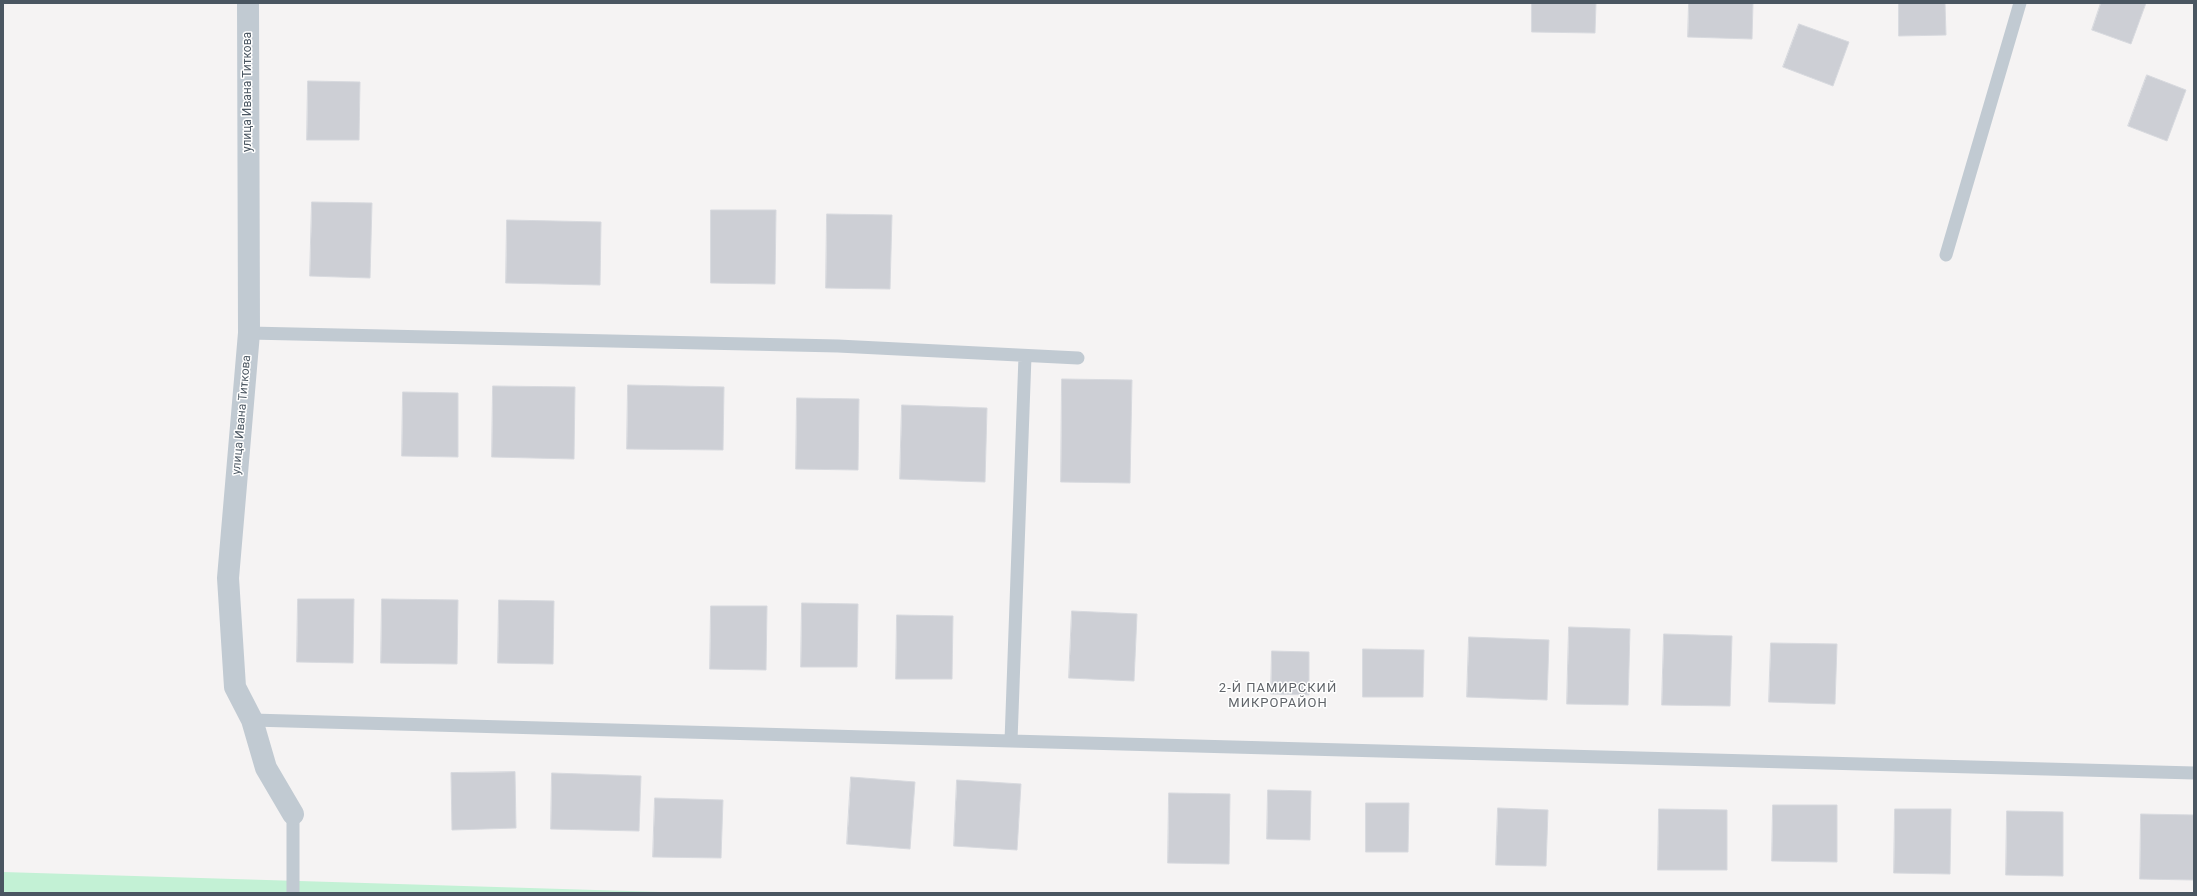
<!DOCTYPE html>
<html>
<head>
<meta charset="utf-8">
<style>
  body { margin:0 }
  #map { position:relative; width:2197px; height:896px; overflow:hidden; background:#f5f3f3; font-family:Roboto,sans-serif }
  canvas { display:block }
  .frame { position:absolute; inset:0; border:4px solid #4a5661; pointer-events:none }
</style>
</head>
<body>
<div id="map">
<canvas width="2197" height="896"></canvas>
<div class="frame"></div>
</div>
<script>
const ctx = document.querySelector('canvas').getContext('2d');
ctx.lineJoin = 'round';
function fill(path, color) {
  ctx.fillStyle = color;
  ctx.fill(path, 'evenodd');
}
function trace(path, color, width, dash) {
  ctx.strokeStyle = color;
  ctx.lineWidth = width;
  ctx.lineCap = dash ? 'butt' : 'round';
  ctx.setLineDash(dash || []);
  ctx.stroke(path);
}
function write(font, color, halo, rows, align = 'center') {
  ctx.font = font + ' Roboto,sans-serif';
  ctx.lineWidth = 3;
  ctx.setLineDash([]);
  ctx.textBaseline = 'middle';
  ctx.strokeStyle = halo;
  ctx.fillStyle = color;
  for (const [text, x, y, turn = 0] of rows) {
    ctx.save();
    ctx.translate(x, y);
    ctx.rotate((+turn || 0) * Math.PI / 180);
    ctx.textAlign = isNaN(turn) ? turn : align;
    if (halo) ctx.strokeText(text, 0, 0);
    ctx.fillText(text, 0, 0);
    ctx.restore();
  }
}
fill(new Path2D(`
  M3,872L694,893H3Z`), '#c3f1d5');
const building = new Path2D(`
  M1532,3H1596L1595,33L1532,32Z
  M1689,3H1753L1752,39L1688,37Z
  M1899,3H1945L1946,35L1899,36Z
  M2101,3H2146L2131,44L2092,30Z
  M1799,24L1849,42L1833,86L1783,67Z
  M2147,75L2186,90L2167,141L2128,126Z
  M308,81L360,82L359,140H307Z
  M312,202L372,203L370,278L310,276Z
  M711,210H776L775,284L711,283Z
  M827,214L892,215L890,289L826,288Z
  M507,220L601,222L600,285L506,283Z
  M1062,379L1132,380L1130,483L1061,482Z
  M628,385L724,387L723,450L627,449Z
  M493,386L575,387L574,459L492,457Z
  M403,392L458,393V457L402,456Z
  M797,398L859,399L858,470L796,469Z
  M902,405L987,408L985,482L900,479Z
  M298,599H354L353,663L297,662Z
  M382,599L458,600L457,664L381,663Z
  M499,600L554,601L553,664L498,663Z
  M802,603L858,604L857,667H801Z
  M711,606H767L766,670L710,669Z
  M1072,611L1137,614L1134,681L1069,678Z
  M897,615L953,616L952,679H896Z
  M1569,627L1630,629L1628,705L1567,704Z
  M1664,634L1732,636L1730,706L1662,705Z
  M1469,637L1549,640L1547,700L1467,697Z
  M1771,643L1837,644L1835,704L1769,702Z
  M1363,649L1424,650L1423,697H1363Z
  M1272,651L1309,652V695L1271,694Z
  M515,772L516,828L452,830L451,773Z
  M552,773L641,776L639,831L551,829Z
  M851,777L915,782L910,849L847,844Z
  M957,780L1021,784L1017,850L954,846Z
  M1268,790L1311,791L1310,840L1267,839Z
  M1169,793L1230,794L1229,864L1168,863Z
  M655,798L723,800L721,858L653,857Z
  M1366,803H1409L1408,852H1366Z
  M1773,805H1837V862L1772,861Z
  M1498,808L1548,810L1546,866L1496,865Z
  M1659,809L1727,810V870H1658Z
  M1895,809H1951L1950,874L1894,873Z
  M2007,811L2063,812V876L2006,875Z
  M2141,814L2194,815V880L2140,879Z`);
fill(building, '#cdcfd5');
trace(building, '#d7d9de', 1);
trace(new Path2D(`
  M1946,255L2020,3
  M249,333L838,346L1078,358
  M252,720L1011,741L1025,356
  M1011,741L2194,773
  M293,814V893`), '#c1cad2', 13);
trace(new Path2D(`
  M248,3L249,333L228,578L235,687L252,720L266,768L293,814`), '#c1cad2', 22);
write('12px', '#4a5661', '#fff', [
  ["улица Ивана Титкова",248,92,-90],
  ["улица Ивана Титкова",242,415,-85]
]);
ctx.letterSpacing = '1px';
write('13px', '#5f6368', '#fff', [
  ["2-Й ПАМИРСКИЙ",1278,689],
  ["МИКРОРАЙОН",1278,704]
]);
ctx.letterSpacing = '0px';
</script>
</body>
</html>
